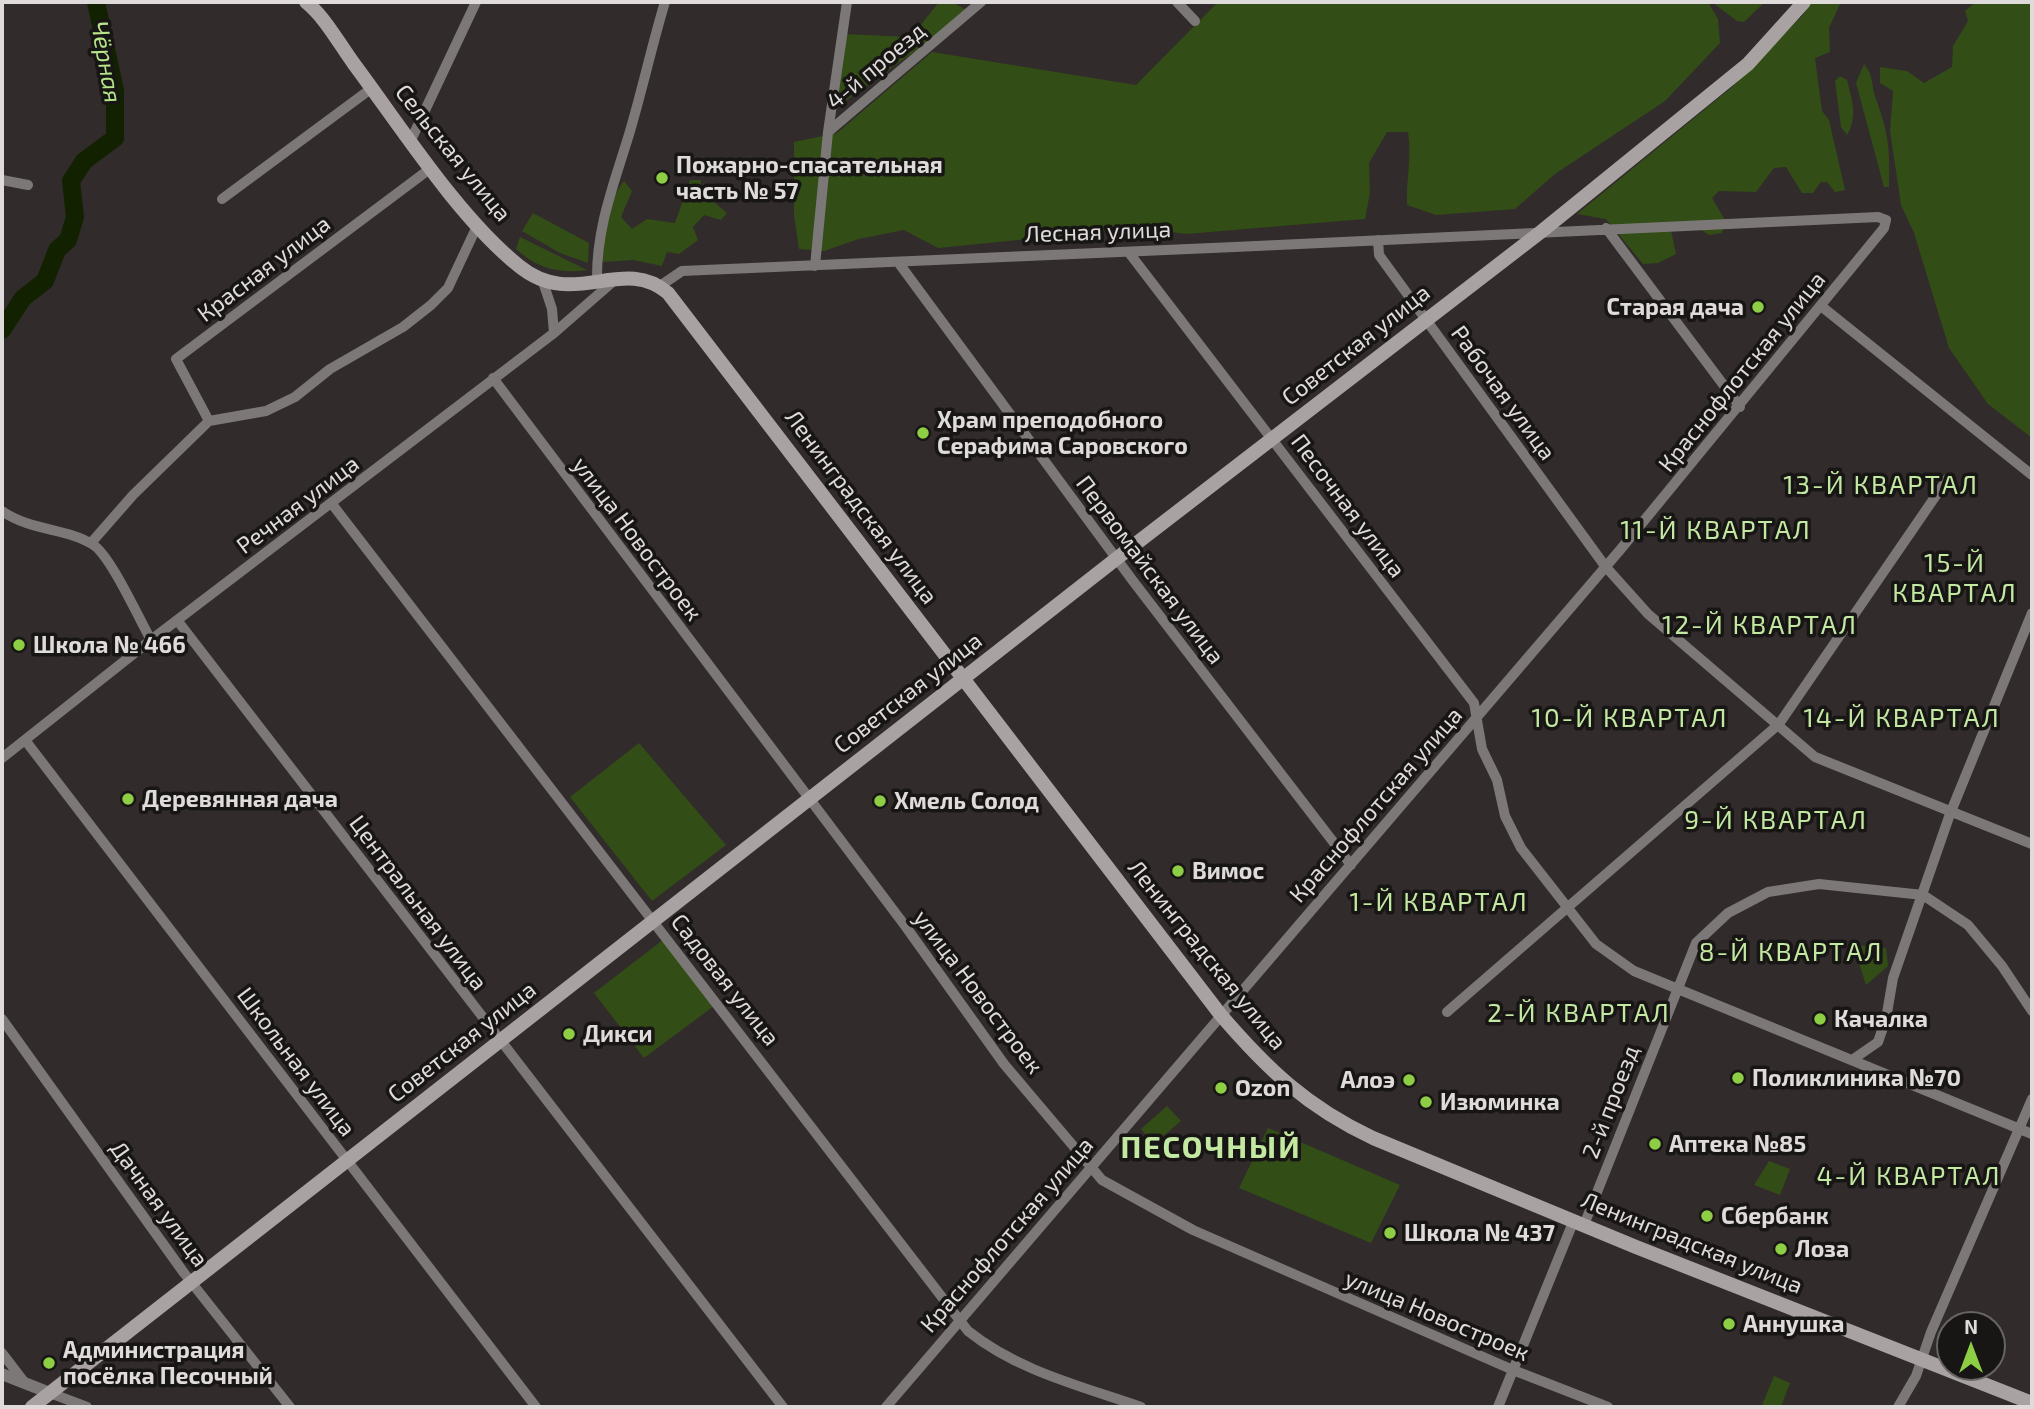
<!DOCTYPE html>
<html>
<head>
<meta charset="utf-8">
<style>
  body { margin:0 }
  #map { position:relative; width:2034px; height:1409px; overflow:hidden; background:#322b2c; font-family:"Exo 2",sans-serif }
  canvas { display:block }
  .frame { position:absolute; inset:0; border:4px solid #e0dbdb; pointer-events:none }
  .north { position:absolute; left:1936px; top:1311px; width:70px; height:70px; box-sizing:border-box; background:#181515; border:2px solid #686464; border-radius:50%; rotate:0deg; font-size:19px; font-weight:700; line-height:28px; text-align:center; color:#e0dbdb }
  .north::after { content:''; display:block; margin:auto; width:24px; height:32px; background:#8dce44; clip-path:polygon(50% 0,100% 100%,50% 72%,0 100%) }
</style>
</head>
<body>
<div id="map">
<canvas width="2034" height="1409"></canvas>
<div class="frame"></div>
<div class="north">N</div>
</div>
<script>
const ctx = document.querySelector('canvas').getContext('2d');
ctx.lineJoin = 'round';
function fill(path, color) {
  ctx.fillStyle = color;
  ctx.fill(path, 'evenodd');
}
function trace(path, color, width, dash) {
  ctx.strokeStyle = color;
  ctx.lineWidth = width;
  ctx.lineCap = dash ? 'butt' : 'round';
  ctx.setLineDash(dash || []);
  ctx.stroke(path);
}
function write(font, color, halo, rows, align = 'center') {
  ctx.font = font + ' "Exo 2",sans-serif';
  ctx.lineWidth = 7;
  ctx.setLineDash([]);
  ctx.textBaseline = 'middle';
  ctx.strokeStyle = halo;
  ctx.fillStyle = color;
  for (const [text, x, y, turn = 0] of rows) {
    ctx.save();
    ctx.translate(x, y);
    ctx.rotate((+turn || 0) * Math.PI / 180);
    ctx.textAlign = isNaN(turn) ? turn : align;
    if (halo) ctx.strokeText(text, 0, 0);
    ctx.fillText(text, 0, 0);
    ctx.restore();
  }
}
fill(new Path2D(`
  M939,2H952L965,9L928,42L830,112L843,34L911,37Z
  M1218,2H1708L1718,19L1720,43L1665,101L1555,174L1515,209L1436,215L1407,205C1406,179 1412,157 1408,132H1387L1369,163L1370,193L1365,219L1186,234L1118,225L1108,231L938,248L904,230L859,239L824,251L799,249L794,215V142L837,133L932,52L1136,85Z
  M1712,2H1765L1744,22L1737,21Z
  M1811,2H1841L1829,28L1830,52L1815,58L1822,111L1829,120L1845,190L1835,192L1827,182H1821L1813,193H1802L1786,167L1774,168L1756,192L1719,191L1712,198L1725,220L1722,233L1709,235L1689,222L1671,230L1676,254L1658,263L1643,264L1606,219L1577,214L1731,88L1802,16Z
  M1976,2H2032V438L1988,404L1949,348L1914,233L1901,205L1890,131L1893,91L1880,83V67L1907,71L1924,83L1952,67L1953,46L1968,21L1965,11Z
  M1864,64C1874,76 1871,85 1876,99C1889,135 1890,149 1889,187H1884L1856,83Z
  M1840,76L1847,80C1852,100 1858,117 1847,135L1841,127L1835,81Z
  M690,180H701L700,200L715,203L727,213L721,220L704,215L693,227L698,240L679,254L667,252L662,266L633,260L603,262C603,234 607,202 624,181L632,191L621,217L632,229L647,219L675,223Z
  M533,213L589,243L588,263L560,253L522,231Z
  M520,237L587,270C558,274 537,268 516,249Z
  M639,743L726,845L652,901L570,797Z
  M664,939L714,1006L644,1058L594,993Z
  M1853,945L1886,948L1888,966L1866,985Z
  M1167,1106L1181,1121L1154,1144L1141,1129Z
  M1268,1128L1400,1185L1371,1243L1239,1188Z
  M1769,1161L1790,1169L1780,1195L1754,1185Z
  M1774,1376L1790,1383L1781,1407L1762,1405Z`), '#324d15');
trace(new Path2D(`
  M2,330L23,298L45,281L57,250L68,240L75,217L71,181L84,161L115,138V91L96,2`), '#122201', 18);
trace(new Path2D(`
  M1177,2L1195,21
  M828,132L981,2
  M411,140L476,2
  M2,180L28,185
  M222,199L372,88
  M1606,228L1740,407
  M1378,240L1379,255L1605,566L1648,614L1815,757L2032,844
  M1130,254L1474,703L1482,749L1497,780L1505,816L1521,848L1596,944L1634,971L2032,1134
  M898,262L1133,581L1351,865
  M815,266L828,132L847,2
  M543,282L552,309L554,333
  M597,282C596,231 612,189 627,141C641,96 651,48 665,2
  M660,286L682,271C1081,256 1479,234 1878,217L1886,220L1884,228L1620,550L886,1407
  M1821,306L2032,475
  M493,378L906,927L1004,1064L1102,1180L1193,1230L1513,1370L1608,1407
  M209,421L176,359L431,168
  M332,504L968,1331C1018,1371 1081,1386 1141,1407
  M2,511C31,531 66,528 92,544C110,554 139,619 151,640
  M91,543L133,495L209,421L266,411L295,397L330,369L403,327L431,305L448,288L478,224
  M177,620L783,1407
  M25,740L536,1407
  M2,758L151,640L554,333L616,279
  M1447,1012L1779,724L1948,478
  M2,1019L184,1273L290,1407
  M1852,1060L1878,1042L1886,1019L1893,978L1950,814L2032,613
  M1584,1225L1696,943L1728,913L1768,892L1819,884L1923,895L1968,925L2002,966L2032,1011
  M2,1353L25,1383
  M50,1393L87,1407
  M1498,1407L1574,1220
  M1898,1407L1916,1376L1931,1332L2032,1099`), '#7c7878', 10);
trace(new Path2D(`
  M2,1374L50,1393`), '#7c7878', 12);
trace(new Path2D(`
  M306,2C325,17 340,45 354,64C401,127 459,218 519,266C574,311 622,254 668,293L1220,1014C1267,1069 1307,1107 1373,1138L1636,1247L2032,1403
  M32,1407L1116,559L1542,231L1748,64L1804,2`), '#a8a2a2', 14);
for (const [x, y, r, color] of [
  [662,178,7,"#8dce44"],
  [1758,307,7,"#8dce44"],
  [923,433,7,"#8dce44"],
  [19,645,7,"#8dce44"],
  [128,799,7,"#8dce44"],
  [880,801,7,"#8dce44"],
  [1178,871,7,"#8dce44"],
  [1820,1019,7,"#8dce44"],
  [569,1034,7,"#8dce44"],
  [1738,1078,7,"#8dce44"],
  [1409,1080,7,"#8dce44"],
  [1221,1088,7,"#8dce44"],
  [1426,1102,7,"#8dce44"],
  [1655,1144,7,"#8dce44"],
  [1707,1216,7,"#8dce44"],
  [1390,1233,7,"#8dce44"],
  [1781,1249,7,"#8dce44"],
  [1729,1324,7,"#8dce44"],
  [49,1363,7,"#8dce44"]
]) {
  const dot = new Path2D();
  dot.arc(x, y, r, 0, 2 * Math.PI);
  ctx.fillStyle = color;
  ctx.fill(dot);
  trace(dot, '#181515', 2.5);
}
write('23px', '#e0dbdb', '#181515', [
  ["4-й проезд",876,66,-40],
  ["Сельская улица",453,153,51],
  ["Лесная улица",1098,232,-2],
  ["Красная улица",264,269,-37],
  ["Советская улица",1356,345,-38],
  ["Краснофлотская улица",1742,372,-51],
  ["Рабочая улица",1503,393,54],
  ["Речная улица",298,505,-37],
  ["Песочная улица",1348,506,53],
  ["Ленинградская улица",861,507,53],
  ["улица Новостроек",637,539,53],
  ["Первомайская улица",1150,570,53],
  ["Советская улица",908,693,-38],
  ["Краснофлотская улица",1376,805,-49],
  ["Центральная улица",418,903,53],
  ["Ленинградская улица",1207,955,51],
  ["Садовая улица",725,980,52],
  ["улица Новостроек",978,992,53],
  ["Советская улица",462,1042,-38],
  ["Школьная улица",296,1062,53],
  ["2-й проезд",1611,1102,-69],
  ["Дачная улица",159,1204,54],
  ["Краснофлотская улица",1007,1235,-49],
  ["Ленинградская улица",1692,1243,22],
  ["улица Новостроек",1437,1316,23]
]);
write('bold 23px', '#e0dbdb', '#181515', [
  ["Пожарно-спасательная",676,165],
  ["часть № 57",676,191],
  ["Старая дача",1744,307,"right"],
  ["Храм преподобного",937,420],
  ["Серафима Саровского",937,446],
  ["Школа № 466",33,645],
  ["Деревянная дача",142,799],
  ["Хмель Солод",894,801],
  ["Вимос",1192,871],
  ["Качалка",1834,1019],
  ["Дикси",583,1034],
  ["Поликлиника №70",1752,1078],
  ["Алоэ",1395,1080,"right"],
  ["Ozon",1235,1088],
  ["Изюминка",1440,1102],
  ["Аптека №85",1669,1144],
  ["Сбербанк",1721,1216],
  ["Школа № 437",1404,1233],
  ["Лоза",1795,1249],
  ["Аннушка",1743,1324],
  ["Администрация",63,1350],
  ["посёлка Песочный",63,1376]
], 'left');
write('italic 24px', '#b6e58a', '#181515', [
  ["Чёрная",106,62,80]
]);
ctx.letterSpacing = '2px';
write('26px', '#c3e8a2', '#181515', [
  ["13-Й КВАРТАЛ",1881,485],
  ["11-Й КВАРТАЛ",1716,530],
  ["15-Й",1955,563],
  ["КВАРТАЛ",1955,593],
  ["12-Й КВАРТАЛ",1760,625],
  ["10-Й КВАРТАЛ",1630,718],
  ["14-Й КВАРТАЛ",1902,718],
  ["9-Й КВАРТАЛ",1776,820],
  ["1-Й КВАРТАЛ",1439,902],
  ["8-Й КВАРТАЛ",1791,952],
  ["2-Й КВАРТАЛ",1579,1013],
  ["4-Й КВАРТАЛ",1909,1176]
]);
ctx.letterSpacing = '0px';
ctx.letterSpacing = '2px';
write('bold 30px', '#c3e8a2', '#181515', [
  ["ПЕСОЧНЫЙ",1211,1148]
]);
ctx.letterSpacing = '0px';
</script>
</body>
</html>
